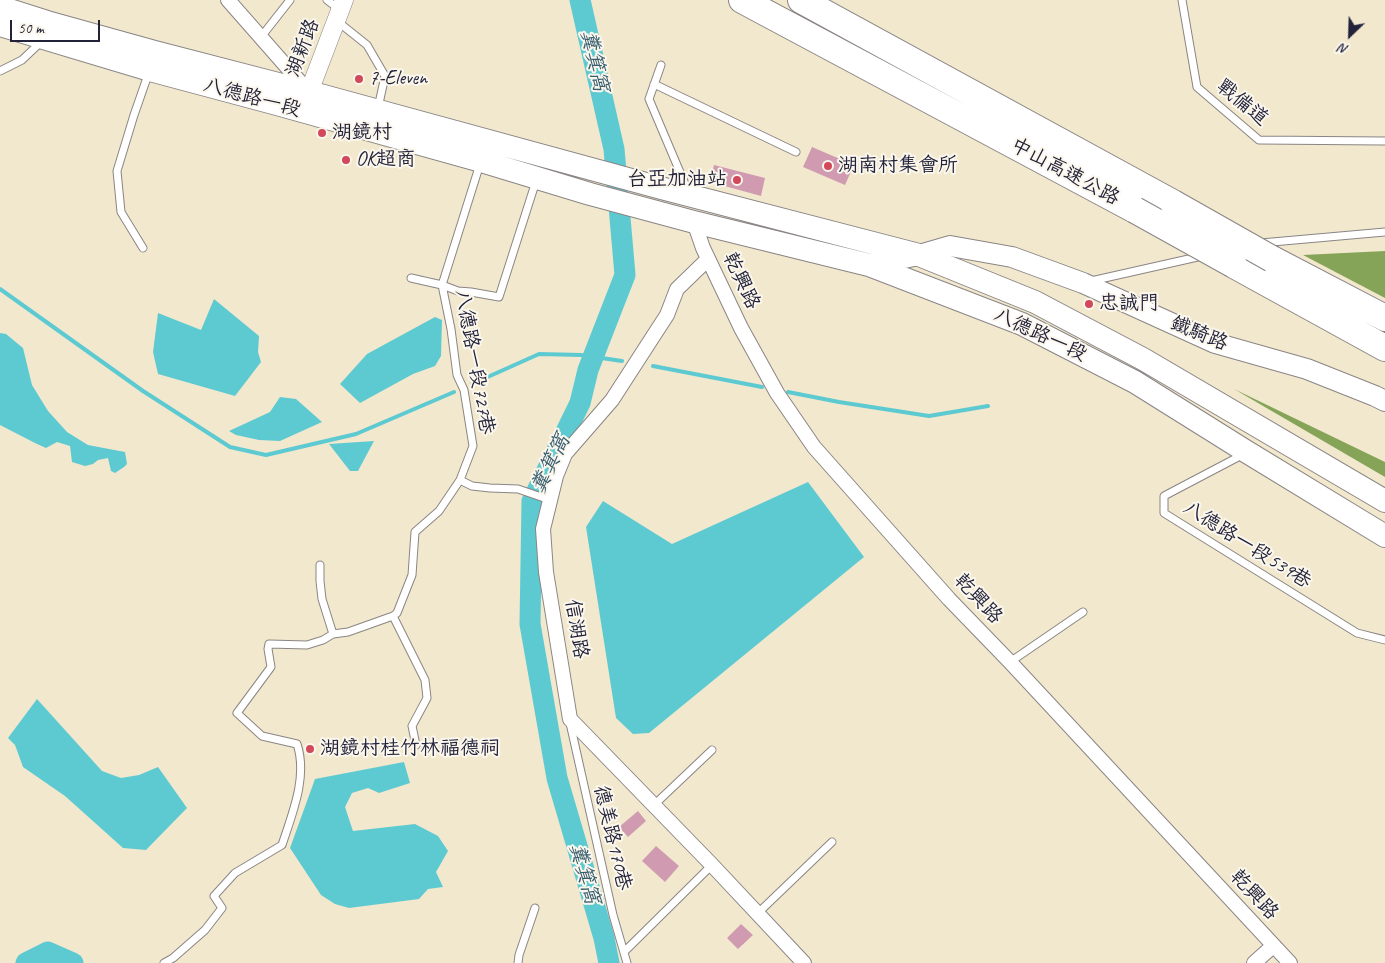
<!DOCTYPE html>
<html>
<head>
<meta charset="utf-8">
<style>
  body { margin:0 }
  #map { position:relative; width:1385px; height:963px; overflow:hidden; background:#f2e8ce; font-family:Caveat,sans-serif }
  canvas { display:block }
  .north { position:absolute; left:1325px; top:10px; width:50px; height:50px; -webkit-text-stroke:4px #fbf7ec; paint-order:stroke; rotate:204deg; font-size:14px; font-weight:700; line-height:20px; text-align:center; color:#22223b }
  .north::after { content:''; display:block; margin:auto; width:18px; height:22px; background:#22223b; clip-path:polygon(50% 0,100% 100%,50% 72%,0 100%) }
  .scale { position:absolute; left:10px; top:20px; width:90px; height:22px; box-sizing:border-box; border:2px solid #22223b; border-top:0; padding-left:6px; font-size:15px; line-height:18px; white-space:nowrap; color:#22223b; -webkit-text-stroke:4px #fbf7ec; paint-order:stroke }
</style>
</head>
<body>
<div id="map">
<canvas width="1385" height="963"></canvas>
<div class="north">N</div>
<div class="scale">50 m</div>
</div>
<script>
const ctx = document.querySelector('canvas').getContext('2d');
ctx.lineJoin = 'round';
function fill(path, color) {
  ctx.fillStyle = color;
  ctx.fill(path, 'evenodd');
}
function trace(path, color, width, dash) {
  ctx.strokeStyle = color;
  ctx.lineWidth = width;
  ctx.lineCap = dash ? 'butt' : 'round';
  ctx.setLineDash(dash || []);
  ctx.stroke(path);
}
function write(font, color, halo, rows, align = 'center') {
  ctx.font = font + ' Caveat,"LXGW WenKai TC",sans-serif';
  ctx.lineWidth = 4;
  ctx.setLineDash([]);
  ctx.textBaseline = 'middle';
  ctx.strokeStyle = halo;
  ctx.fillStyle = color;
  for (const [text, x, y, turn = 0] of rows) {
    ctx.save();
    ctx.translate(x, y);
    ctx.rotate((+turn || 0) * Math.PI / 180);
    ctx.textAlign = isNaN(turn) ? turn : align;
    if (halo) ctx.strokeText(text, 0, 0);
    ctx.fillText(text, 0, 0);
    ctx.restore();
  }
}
fill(new Path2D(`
  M1385,251V298L1303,255Z
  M1234,389L1385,462V477Z`), '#85a458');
fill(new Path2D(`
  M214,299L259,336L258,352L261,362L235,396L158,374L153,352L158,313L201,330Z
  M435,317L442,320L441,356L435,366L413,374L360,403L340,384L367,354Z
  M0,333L6,334L23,348L32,385L48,411L67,432L88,445L125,452L127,464L124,467L115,473L111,471L108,458L98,460L93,464L85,466L72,462L70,446L57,442L46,448L35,443L0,425Z
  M280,397L296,399L322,422L280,441L259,440L236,435L229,431L270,412Z
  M374,441L358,471H350L329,444Z
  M808,482L864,557L649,733L633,734L616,718L586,527L603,501L672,544Z
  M37,699L102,771L121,778L139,775L158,767L187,808L146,850L123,848L65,796L23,767L15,745L8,738Z
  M404,762L410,783L379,793L368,788L352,793L345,807L353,831L415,824L438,836L448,851L436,872L443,887L428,889L419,899L349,908L335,904L321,895L290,848L315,779Z`), '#5dcad1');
trace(new Path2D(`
  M0,289L143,391L230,447L266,455L356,434L454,392
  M653,366L762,387
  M472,384L539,354L581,355L622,361
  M788,392L839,402L929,416L988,406`), '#5dcad1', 4);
trace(new Path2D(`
  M580,0L614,149L625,275L588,370L580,403L532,501L530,624L557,778L604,938L609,963
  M26,963L48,952L73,963`), '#5dcad1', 21);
fill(new Path2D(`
  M812,147L854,165L845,185L803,167Z
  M714,165L765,178L761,196L710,182Z
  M638,811L646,821L628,837L619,827Z
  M656,846L679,866L665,882L642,861Z
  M741,924L753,935L738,949L727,938Z`), '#d09bb0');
const service = new Path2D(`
  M327,0L340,10
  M1182,0L1197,87L1259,140L1385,141
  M337,21L367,45L385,76L378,108
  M261,37L290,0
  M661,65L649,99L688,191
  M0,71L22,60L42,41
  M654,84L796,152
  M1261,243L1385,232
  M143,248L121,212L117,171L134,115L149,72
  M411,278L442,285L458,291L471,292L499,297L536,181
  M1091,281L1202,256
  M1242,455L1164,496V513L1357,633L1385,640
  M460,480L472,486L490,488L518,489L550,500
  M320,565V581L322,599L333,634
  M393,616L425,680L427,698L412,726L416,745
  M1010,662L1083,612
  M570,723L613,915L627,963
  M654,805L712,750
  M758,913L832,842
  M624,952L712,865
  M164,963L173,958L205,930L222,908L214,896L235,873L282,845C292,814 308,777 297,744L262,736L237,713L271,667L268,649L269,644L307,645L323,640L333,634L348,632L393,616L397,613L412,575L415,532L439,511L460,480L473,446L464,390L457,375L451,329L442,285L480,164
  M518,963L519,955L535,908`);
const minor = new Path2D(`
  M228,0L308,91
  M694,222L703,248L741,328L777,393L814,447L949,599L1010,662L1290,963
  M708,259L677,289L667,315L654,335L612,400L565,454L556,476L543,529L546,572L570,719L712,865L804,963
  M1254,963L1273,946`);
const tertiary = new Path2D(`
  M306,104L309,92L344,0`);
const secondary = new Path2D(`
  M869,265L919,255L950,246L1012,257L1083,283L1215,343L1307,369L1375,396L1385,401`);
const primary = new Path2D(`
  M0,7L47,22L155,52L309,92L661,188L919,255L1035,302L1143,359L1385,501
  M0,25L150,70L277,104L481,161L590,194L694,222L869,265L1022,324L1135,382L1247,452L1385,536`);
const motorway = new Path2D(`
  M742,0L1135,210
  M801,0L1173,203
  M1272,259L1385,318
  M1234,265L1385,348`);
trace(service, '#8a8584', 9);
trace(minor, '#8a8584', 16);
trace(tertiary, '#8a8584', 19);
trace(secondary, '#8a8584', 22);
trace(primary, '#8a8584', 24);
trace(motorway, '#8a8584', 28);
trace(service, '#fff', 7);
trace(minor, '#fff', 14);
trace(tertiary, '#fff', 18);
trace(secondary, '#fff', 20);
trace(primary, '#fff', 22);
trace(motorway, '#fff', 26);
const motorwayBridge = new Path2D(`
  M1173,203L1272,259
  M1135,210L1234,265`);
trace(motorwayBridge, '#8a8584', 28, []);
trace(motorwayBridge, '#fff', 26);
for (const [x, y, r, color] of [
  [359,79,5,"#d1495b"],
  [322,133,5,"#d1495b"],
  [346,160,5,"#d1495b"],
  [828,166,5,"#d1495b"],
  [737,180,5,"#d1495b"],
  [1089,304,5,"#d1495b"],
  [310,749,5,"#d1495b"]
]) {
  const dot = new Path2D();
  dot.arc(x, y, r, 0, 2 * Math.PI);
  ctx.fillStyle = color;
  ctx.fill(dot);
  trace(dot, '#fbf7ec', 2);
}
write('20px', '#22223b', '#fbf7ec', [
  ["湖新路",303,48,-69],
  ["八德路一段",252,98,15],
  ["戰備道",1242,103,39],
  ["中山高速公路",1065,172,28],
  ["乾興路",741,281,65],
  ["鐵騎路",1199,334,22],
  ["八德路一段",1040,335,25],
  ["八德路一段727巷",474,362,80],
  ["八德路一段539巷",1247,545,32],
  ["乾興路",978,599,47],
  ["信湖路",576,629,81],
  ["德美路170巷",612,838,77],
  ["乾興路",1254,895,47]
]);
write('20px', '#22223b', '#fbf7ec', [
  ["7-Eleven",369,79],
  ["湖鏡村",332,133],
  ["OK超商",356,160],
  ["湖南村集會所",838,166],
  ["台亞加油站",727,180,"right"],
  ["忠誠門",1099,304],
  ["湖鏡村桂竹林福德祠",320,749]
], 'left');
write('italic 21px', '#375d70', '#fbf7ec', [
  ["糞箕窩",594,61,77],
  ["糞箕窩",551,464,-64],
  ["糞箕窩",584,874,74]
]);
</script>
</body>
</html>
